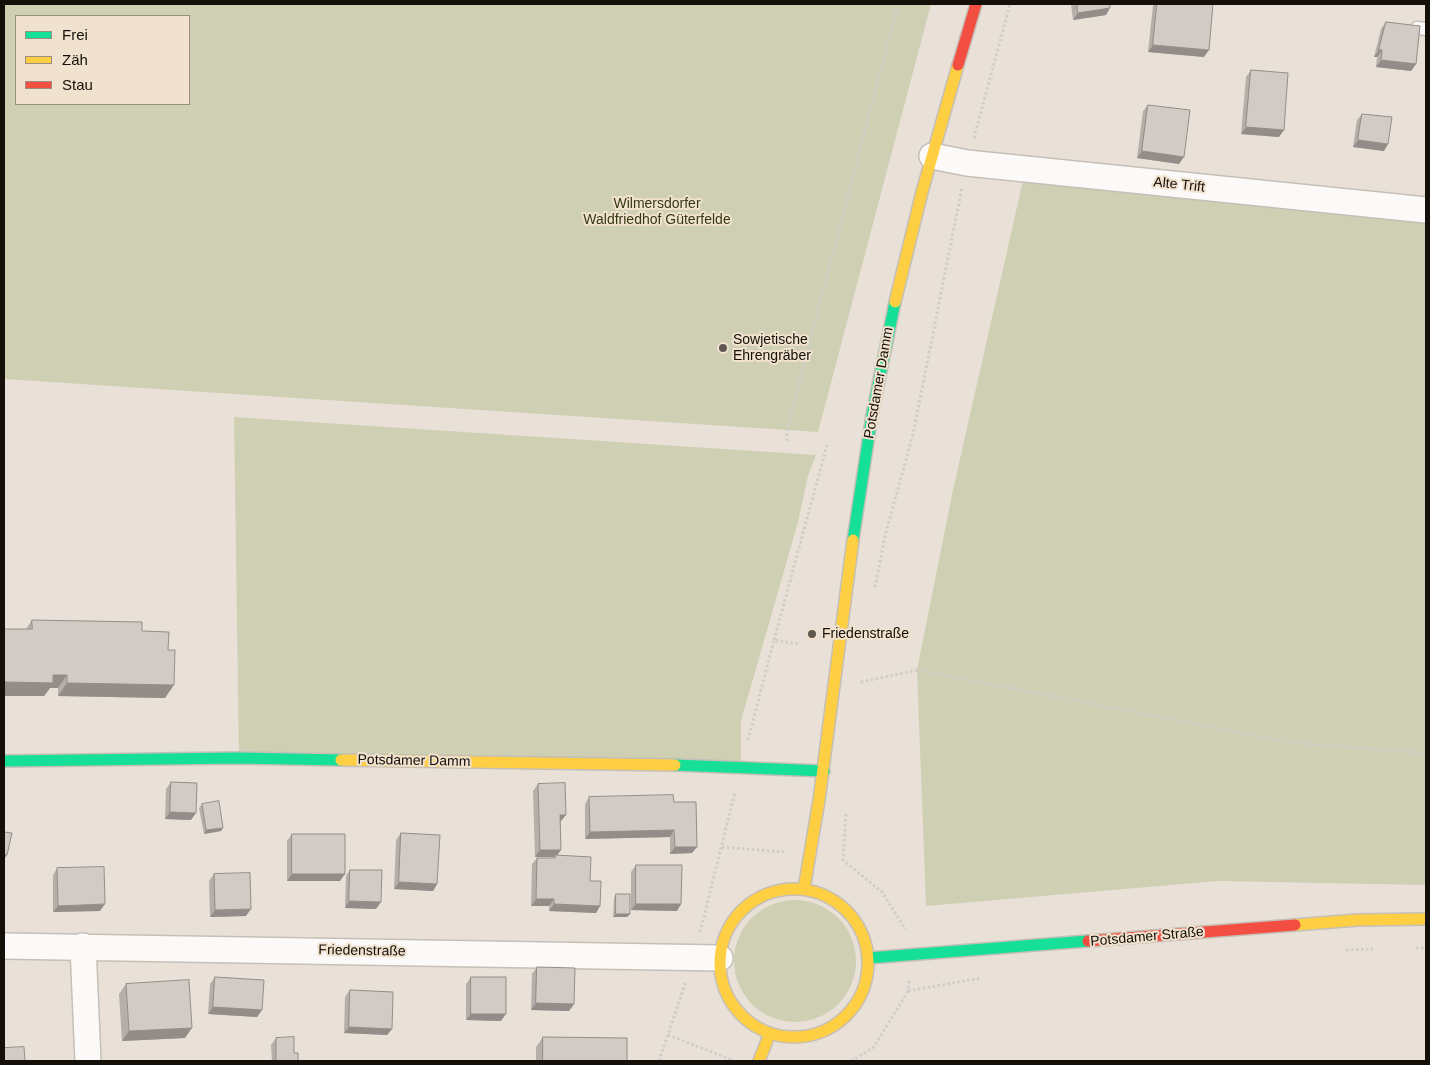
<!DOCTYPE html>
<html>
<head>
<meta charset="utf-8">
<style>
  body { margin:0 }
  #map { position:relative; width:1430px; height:1065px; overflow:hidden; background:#e9e1d7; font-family:Helvetica,sans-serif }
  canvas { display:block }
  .frame { position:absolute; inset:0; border:5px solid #140f08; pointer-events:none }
  .legend { position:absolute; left:15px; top:15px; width:175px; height:90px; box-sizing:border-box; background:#f1e2cf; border:1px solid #998e7f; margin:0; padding:6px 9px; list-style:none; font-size:15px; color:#140f08 }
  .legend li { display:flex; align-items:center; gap:10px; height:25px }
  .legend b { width:25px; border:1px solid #998e7f }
</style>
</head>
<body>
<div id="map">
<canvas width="1430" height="1065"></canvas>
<div class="frame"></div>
<ul class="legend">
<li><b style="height:6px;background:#16e098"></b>Frei</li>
<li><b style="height:6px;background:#ffcf43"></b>Zäh</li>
<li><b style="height:6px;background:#f24e42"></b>Stau</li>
</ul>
</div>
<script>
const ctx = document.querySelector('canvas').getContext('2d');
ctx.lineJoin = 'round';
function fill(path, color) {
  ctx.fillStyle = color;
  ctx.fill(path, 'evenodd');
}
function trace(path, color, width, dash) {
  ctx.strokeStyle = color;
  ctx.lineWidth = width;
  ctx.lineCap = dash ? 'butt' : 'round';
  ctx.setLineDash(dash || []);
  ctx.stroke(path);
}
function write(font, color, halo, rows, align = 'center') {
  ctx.font = font + ' Helvetica,sans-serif';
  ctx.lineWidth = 4;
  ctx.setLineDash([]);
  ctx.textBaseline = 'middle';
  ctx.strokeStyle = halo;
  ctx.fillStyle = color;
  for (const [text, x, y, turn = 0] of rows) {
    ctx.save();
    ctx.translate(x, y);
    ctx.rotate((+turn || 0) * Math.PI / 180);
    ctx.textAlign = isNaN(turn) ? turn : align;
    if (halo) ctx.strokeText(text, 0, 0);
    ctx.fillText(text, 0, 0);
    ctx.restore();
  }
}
fill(new Path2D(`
  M4,4H931L818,432L4,379ZM16,16H189V104H16Z
  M1024,176L1426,212V885L1218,881L926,906L917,670L953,490Z
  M234,417L816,455L808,476L798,522L741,721V766L239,758Z
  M734 961a61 61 0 1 1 122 0a61 61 0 1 1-122 0Z`), '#cfcfb4');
const lane = new Path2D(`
  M1417,28L1426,29`);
const street = new Path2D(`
  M932,156L967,163L1426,210
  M4,946L720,958
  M83,946L88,1061`);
const fast = new Path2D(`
  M853,540L872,415L895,302
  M4,761L239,758L341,760
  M675,765L824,771
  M868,958L1088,941`);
const slow = new Path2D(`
  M895,302L922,192L958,65
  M341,760L675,765
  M804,889L819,800L853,540
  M720 963a74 74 0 1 1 148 0a74 74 0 1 1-148 0Z
  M1295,925L1357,920L1426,919
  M759,1061L770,1033`);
const jam = new Path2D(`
  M958,65L976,4
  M1088,941L1295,925`);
trace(lane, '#c5bfb7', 15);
trace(street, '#c5bfb7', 28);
trace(fast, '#c5bfb7', 14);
trace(slow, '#c5bfb7', 14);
trace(jam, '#c5bfb7', 14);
trace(new Path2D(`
  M974,138L1010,4
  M787,441V430L898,4
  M875,587L885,536L913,434L962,188
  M774,640L827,445
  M861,682L917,670L1294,743L1426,753
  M748,740L774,640L800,644
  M846,814L843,860L882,892L906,930
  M722,847L785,852
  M700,932L735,792
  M1416,948H1426
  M1346,950L1373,949
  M908,991L981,978
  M668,1035L732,1060
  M659,1061L686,981
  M851,1061L873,1048L908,991L909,980`), '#d0cdca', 3, [2.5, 2.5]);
trace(lane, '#fcfaf9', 12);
trace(street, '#fcfaf9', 25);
trace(fast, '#16e098', 11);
trace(slow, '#ffcf43', 11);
trace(jam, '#f24e42', 11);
fill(new Path2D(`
  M1071,4H1110L1106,15L1073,20Z
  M1153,4H1213L1204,57L1148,52L1153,5Z
  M1386,22L1416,64L1411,71L1376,67L1377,57H1374L1381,29Z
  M1251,70L1279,137L1241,134L1246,77Z
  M1148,105L1179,164L1137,158L1143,111Z
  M1362,114L1384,151L1353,147L1357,120Z
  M32,620L142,631L165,698L58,696V688H50L44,696H4V629H26Z
  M171,782L191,820L165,819L166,789Z
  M538,784L561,821L557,855L590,881L600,906L596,913L549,911V906H531L532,864L537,858H553L554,857H535L533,791Z
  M589,797L674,802L692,853L670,854V837L585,839V804Z
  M202,804L221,831L204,834L199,808Z
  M401,833L437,884L433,891L394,889L396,840Z
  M292,834L340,881H287V841Z
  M636,865L681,904L677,911L631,910V872Z
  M57,868L100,911L53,912V875Z
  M350,870L376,909L345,908L346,876Z
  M214,874L246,916L210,917L209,881Z
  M616,894L630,914L627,917H613L614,898Z
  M537,967L574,1004L569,1011L531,1010L532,974Z
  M215,977L262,1010L257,1017L208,1014L210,984Z
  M471,977L501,1021L466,1020V984Z
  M126,984L185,1038L122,1041L119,994Z
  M350,990L392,1029L387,1035L344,1033L345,997Z
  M543,1037L627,1061H536V1047Z
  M276,1038L298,1061H272L271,1045Z`), '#b5aea9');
fill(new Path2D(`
  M1404,4H1418L1417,5Z
  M1110,8L1106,15L1073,20L1078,13Z
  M1153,45L1209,50L1204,57L1148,52Z
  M1379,50H1382L1377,57H1374Z
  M1381,60L1416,64L1411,71L1376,67Z
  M1246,127L1284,130L1279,137L1241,134Z
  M1358,140L1388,144L1384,151L1353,147Z
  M1142,151L1184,157L1179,164L1137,158Z
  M53,675H67L58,688H50L44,696H4V682Z
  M67,683L174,685L165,698L58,696Z
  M170,812L196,813L191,820L165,819Z
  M560,815H566L561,821L555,822Z
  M223,828L221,831L204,834L206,830Z
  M674,830L670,837L585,839L590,832Z
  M675,847H697L692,853L670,854Z
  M540,850H561L556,857L555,855L554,857H535Z
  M4,854L7,855L5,858H4Z
  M292,874H345L340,881H287Z
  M399,882L437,884L433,891L394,889Z
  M536,899H554L549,906H531Z
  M349,901L381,902L376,909L345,908Z
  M105,904L100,911L53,912L58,906Z
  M554,904L600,906L596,913L549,911Z
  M636,904H681L677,911L631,910Z
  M251,909L246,916L210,917L215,910Z
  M616,914H630L627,917H613Z
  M536,1003L574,1004L569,1011L531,1010Z
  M213,1007L262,1010L257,1017L208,1014Z
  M471,1014H506L501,1021L466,1020Z
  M349,1027L392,1029L387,1035L344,1033Z
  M192,1028L185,1038L122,1041L129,1031Z`), '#938d89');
const building = new Path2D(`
  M1077,4H1110V8L1078,13Z
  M1157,4H1213L1209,50L1153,45Z
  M1386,22L1420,26L1416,64L1381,60L1382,50H1379Z
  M1251,70L1288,73L1284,130L1246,127Z
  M1148,105L1190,110L1184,157L1142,151Z
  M1362,114L1392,117L1388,144L1358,140Z
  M32,620L142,622V631L169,632L168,650H175L174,685L67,683V675H53V683L4,682V629H32Z
  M171,782L197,783L196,813L170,812Z
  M565,783L566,815H560L561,850H540L538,784Z
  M673,795L674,802H696L697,847H675L674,830L590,832L589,797Z
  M219,801L223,828L206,830L202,804Z
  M4,832L12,833L7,855L4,854Z
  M401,833L440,835L437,884L399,882Z
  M292,834H345V874H292Z
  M555,855L591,857L590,881H601L600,906L554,904V899H536L537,858H555Z
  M636,865H682L681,904H636Z
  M104,867L105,904L58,906L57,868Z
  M350,870H382L381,902L349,901Z
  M250,873L251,909L215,910L214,874Z
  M616,894H630V914H616Z
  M537,967L575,968L574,1004L536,1003Z
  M215,977L264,980L262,1010L213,1007Z
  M471,977H506V1014H471Z
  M189,980L192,1028L129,1031L126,984Z
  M350,990L393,992L392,1029L349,1027Z
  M294,1037V1053H298V1061H276V1038Z
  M543,1037L627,1038V1061H543Z
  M24,1047L25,1061H4V1048Z`);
fill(building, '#d2cac4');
trace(building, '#938d89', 1);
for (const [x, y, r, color] of [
  [723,348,5,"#5f5850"],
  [812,634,5,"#5f5850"]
]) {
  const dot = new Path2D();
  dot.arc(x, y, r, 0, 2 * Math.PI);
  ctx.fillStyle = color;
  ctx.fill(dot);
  trace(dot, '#f1e2cf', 2);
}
write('14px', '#140f08', '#f1e2cf', [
  ["Alte Trift",1179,185,6],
  ["Potsdamer Damm",879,383,-80],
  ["Potsdamer Damm",414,761,1],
  ["Potsdamer Straße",1147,937,-5],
  ["Friedenstraße",362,951,1]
]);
write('14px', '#343911', '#f1e2cf', [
  ["Wilmersdorfer",657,204],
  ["Waldfriedhof Güterfelde",657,220]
]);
write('14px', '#140f08', '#f1e2cf', [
  ["Sowjetische",733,340],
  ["Ehrengräber",733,356],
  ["Friedenstraße",822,634]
], 'left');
</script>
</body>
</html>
